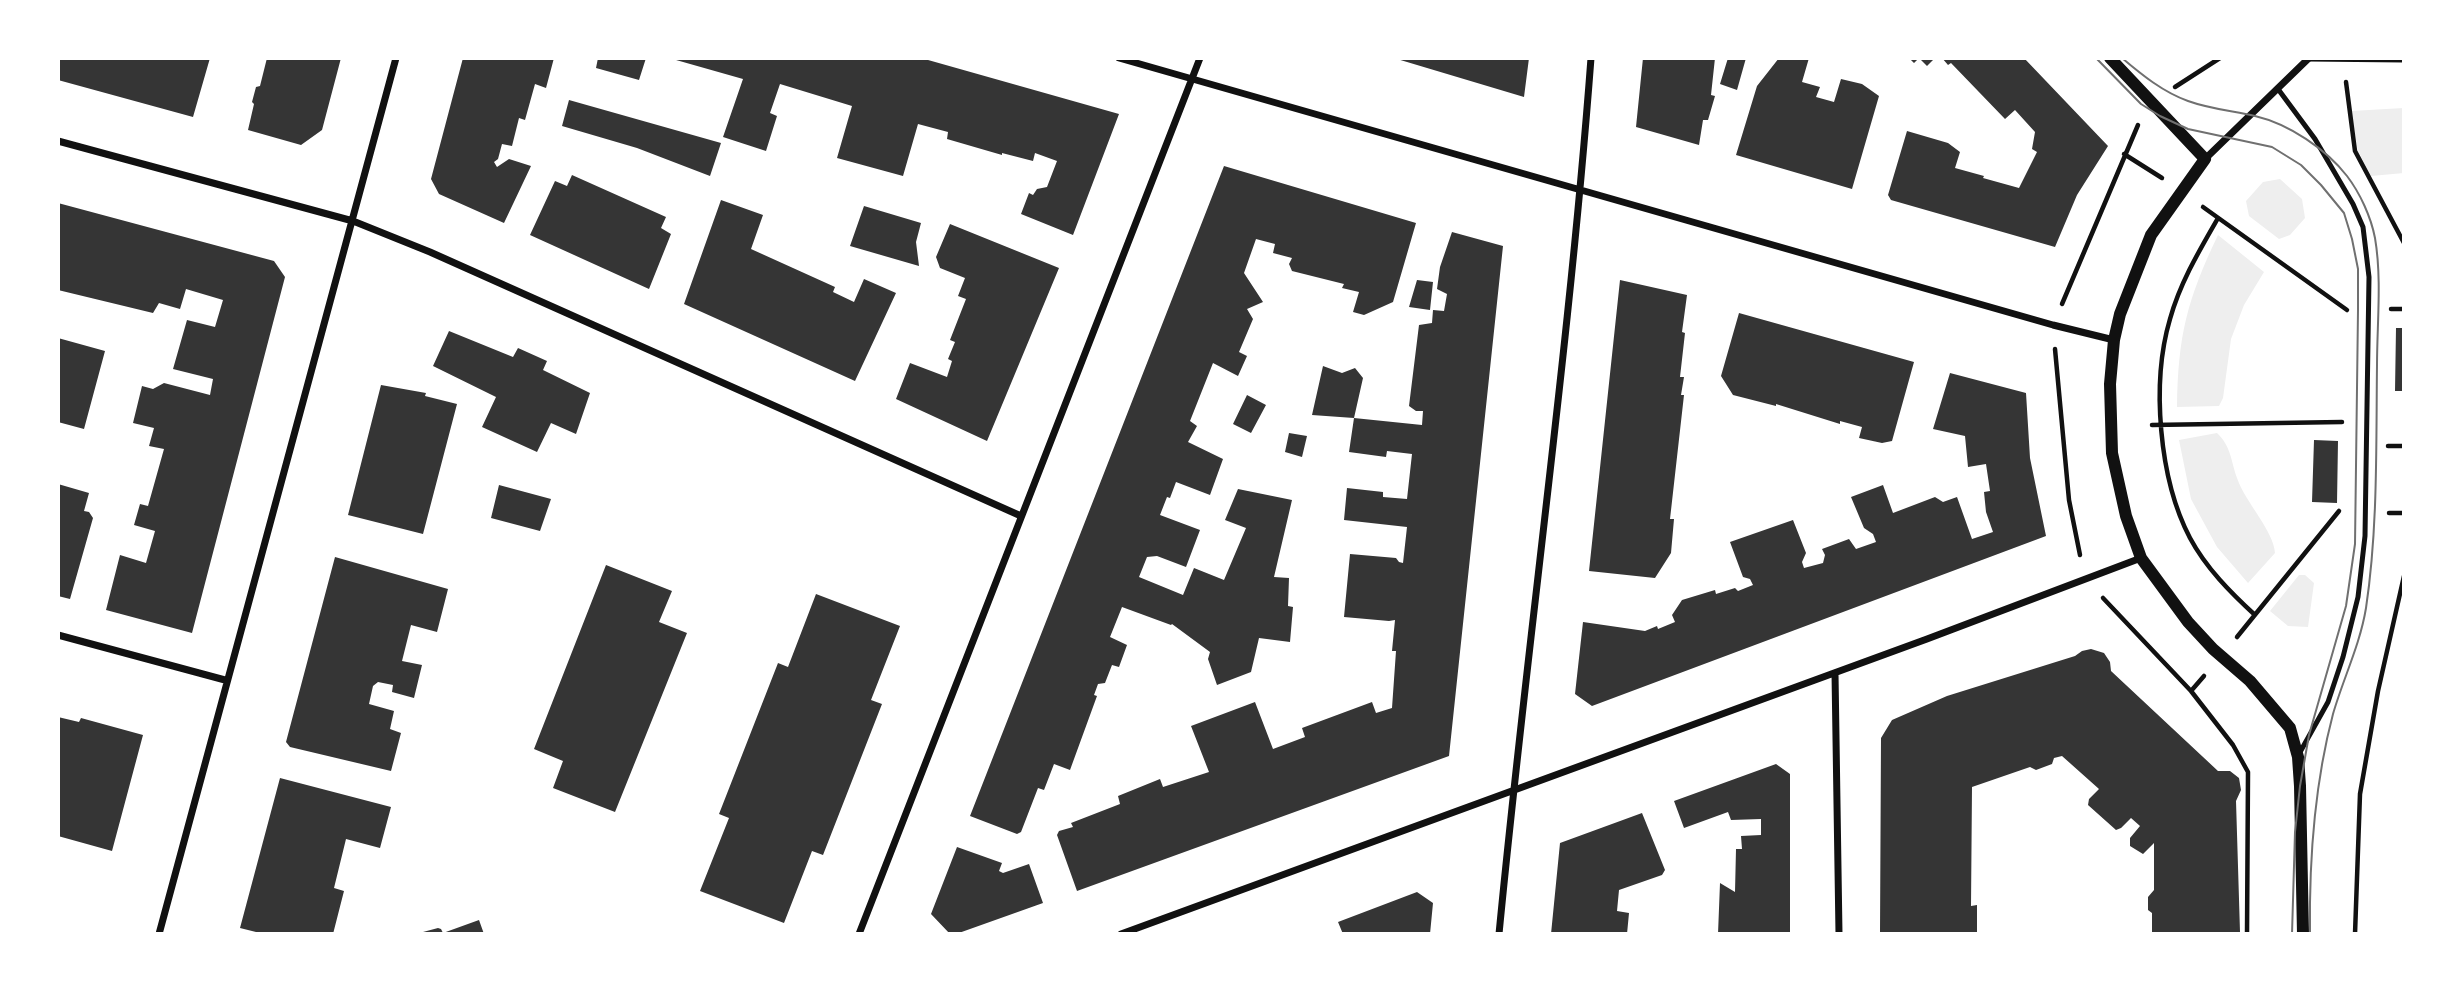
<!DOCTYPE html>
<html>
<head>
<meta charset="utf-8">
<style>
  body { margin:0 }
  #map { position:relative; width:2462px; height:992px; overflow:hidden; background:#fff; font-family:Overpass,sans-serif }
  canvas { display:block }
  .frame { position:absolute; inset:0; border:60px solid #fff; pointer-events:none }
</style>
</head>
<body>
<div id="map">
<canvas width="2462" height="992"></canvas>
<div class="frame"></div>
</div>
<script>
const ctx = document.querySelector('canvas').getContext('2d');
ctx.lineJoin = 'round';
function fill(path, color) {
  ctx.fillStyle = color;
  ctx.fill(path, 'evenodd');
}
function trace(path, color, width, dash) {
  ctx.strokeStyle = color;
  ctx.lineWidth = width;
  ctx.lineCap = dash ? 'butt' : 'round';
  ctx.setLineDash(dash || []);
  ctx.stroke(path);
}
fill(new Path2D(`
  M2404,108V173L2371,176L2358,151L2351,111Z
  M2280,179L2302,199L2305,218L2290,235L2279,239L2249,216L2246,201L2263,182Z
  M2218,235L2264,272L2244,305L2231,339L2223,398L2219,406L2177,407C2178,335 2187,300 2218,235Z
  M2217,433C2231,446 2231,461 2237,478C2245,502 2274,531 2275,553L2248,583L2217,547L2191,499L2179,440Z
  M2299,575H2305L2314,583L2308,627L2288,626L2270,611Z`), '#eee');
fill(new Path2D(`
  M58,58H210L193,117L58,80Z
  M267,58H341L322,130L301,145L248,130L254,104L252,102L256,87L260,86Z
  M463,58H554L546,88L535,84L525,120L519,118L512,146L502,144L498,159L494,162L497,167L509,159L531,166L504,223L439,194L431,179Z
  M598,58H646L639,80L596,68Z
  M669,58H921L1119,114L1073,235L1021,214L1029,193L1033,195L1037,189L1047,187L1057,161L1035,153L1033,161L1002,153V155L947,139L948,132L918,124L903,176L837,158L852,106L780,84L770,113L777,116L766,151L723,137L743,79Z
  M1397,58H1529L1524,97L1397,59Z
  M1643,58H1715L1711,95L1715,96L1708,120H1703L1699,145L1636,127Z
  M1728,58H1746L1737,90L1720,84Z
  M1779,58H1809L1802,82L1820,87L1816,97L1834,102L1841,79L1862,84L1879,96L1852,189L1736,155L1757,86Z
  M1909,58H1935L1927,66L1919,58L1914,63Z
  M1942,58H2024L2108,146L2077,195L2055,247L1891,200L1888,195L1907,131L1948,143L1960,152L1955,168L1984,176L1983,178L2019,188L2037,152L2032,149L2035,132L2015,110L2005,119L1951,63L1948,65Z
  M569,100L721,143L710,176L637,148L562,126Z
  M1224,166L1416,223L1393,302L1364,315L1353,312L1359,292L1342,288L1344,284L1292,271L1289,264L1292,258L1273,253L1275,244L1256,239L1244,273L1263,302L1247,309L1253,319L1239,352L1247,356L1238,376L1213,363L1190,421L1197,426L1188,442L1223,459L1210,495L1176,482L1170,498L1167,497L1160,515L1200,530L1186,567L1157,556L1147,557L1139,577L1183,595L1194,568L1224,580L1246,528L1225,520L1238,489L1292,500L1274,577L1289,578L1288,606L1293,607L1290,642L1259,638L1251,672L1217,685L1208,659L1210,652L1172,624L1171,625L1122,607L1110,637L1127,645L1119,667L1112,665L1105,683L1098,684L1094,695L1097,696L1070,770L1054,764L1044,790L1038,788L1021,832L1017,834L970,816Z
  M572,175L666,217L661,228L671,234L649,289L530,235L555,181L567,186Z
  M721,200L763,215L751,249L835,287L833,292L854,302L864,279L896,293L855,381L684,304Z
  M58,203L274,261L285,277L192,633L106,610L120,555L146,563L155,531L134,525L140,504L148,506L164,449L149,446L154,428L133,423L142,386L153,389L164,383L210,395L213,379L173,369L187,320L215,327L223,300L186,289L180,309L159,303L153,313L58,290Z
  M864,206L921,223L916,242L919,266L850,246Z
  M950,224L1059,268L987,441L896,399L910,363L947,377L952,361L948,359L955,342L950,340L966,299L958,296L965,278L940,268L936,257Z
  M1452,232L1503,246L1449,756L1077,891L1057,835L1059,831L1073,827L1071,823L1120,804L1118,796L1160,779L1163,787L1209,772L1191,726L1255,702L1273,749L1305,737L1302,728L1372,702L1376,713L1392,708L1396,651H1392L1395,620L1389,621L1344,617L1350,554L1396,558L1399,562L1403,563L1407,527L1344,520L1347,488L1383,492V497L1407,499L1412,454L1387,451L1386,457L1349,452L1354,418L1422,425L1423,411H1416L1409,406L1419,325L1432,323L1433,310L1444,311L1447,294L1437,289L1440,267Z
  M1417,280L1433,282L1430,310L1409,307Z
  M1620,280L1687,295L1682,332L1685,333L1680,377H1684L1681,395H1684L1670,519H1674L1671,553L1655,578L1589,571Z
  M1739,313L1914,362L1892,441L1882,443L1859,438L1862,427L1840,421V424L1776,404V406L1733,395L1721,376Z
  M2396,328H2404V391H2395Z
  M449,331L513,357L518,348L547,361L543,370L590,393L576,434L551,423L537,452L482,427L496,397L433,366Z
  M58,338L105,351L84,429L58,422Z
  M1323,366L1342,373L1355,368L1363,378L1354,418L1312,415Z
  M1950,373L2026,393L2030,458L2046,536L1592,706L1575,694L1583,622L1645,631L1657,626L1658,629L1675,622L1672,615L1682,600L1715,590L1716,594L1735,588L1738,591L1753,585L1750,579L1743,577L1730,542L1793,520L1806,553L1802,562L1804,568L1823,563L1825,555L1822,549L1849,539L1856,549L1876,542L1873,534L1864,528L1851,497L1883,485L1893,513L1935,497L1943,502L1957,497L1972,539L1993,532L1986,512L1984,492L1990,491L1986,464L1968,467L1965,436L1933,429Z
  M381,385L426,393L425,396L457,404L423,534L348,515Z
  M1247,395L1266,405L1251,433L1233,424Z
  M1289,433L1307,436L1302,457L1285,452Z
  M2314,440L2338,441L2337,503L2312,502Z
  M58,484L89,493L84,511L89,512L93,518L70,599L58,596Z
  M499,485L551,499L540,531L491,518Z
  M335,557L448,589L437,632L411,625L402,661L422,665L414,698L392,692L393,685L378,682L373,686L369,704L394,711L390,729L401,733L391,771L290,747L286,742Z
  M606,565L672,591L659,622L687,633L615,812L553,788L563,761L534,749Z
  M816,594L900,626L871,700L882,704L823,855L812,851L784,923L700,891L729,818L719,814L778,663L788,667Z
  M2091,649L2104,653L2110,662L2111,671L2218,771H2230L2239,778L2241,790L2236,801L2240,932H2237V934L2152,933V913L2148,910V897L2154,890V843L2143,854L2130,846V838L2140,826L2131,818L2121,828L2116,830L2088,805L2089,799L2099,789L2062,756L2054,758L2052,764L2036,770L2030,767L1972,787L1971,906L1977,905V933H1880L1881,738L1892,720L1947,696L2075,656L2082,651Z
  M58,717L79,722L81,718L143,735L112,851L58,836Z
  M1776,764L1790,774V934H1718L1720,883L1735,892L1736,849H1742L1741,836L1761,835V819L1731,820L1728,812L1684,828L1674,801Z
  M280,778L391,807L380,848L346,839L334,888L344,891L333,934H264L240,928Z
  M1642,813L1665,870L1662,875L1619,890L1617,911L1629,913L1627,934H1551L1560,843Z
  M957,847L1002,863L999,871L1003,873L1029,864L1043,903L956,934H950L931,914Z
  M1417,892L1433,903L1430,934H1343L1338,922Z
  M479,920L484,934H422L423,932L438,928L441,929L443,933Z`), '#353535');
trace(new Path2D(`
  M2346,82L2355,151L2404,243
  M2175,87L2220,58
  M2124,154L2162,178
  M2203,207L2347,310
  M2218,218C2199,251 2180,283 2170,319C2151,383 2159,479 2190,538C2206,568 2231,593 2255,615
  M2062,304L2138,125
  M2391,309H2404
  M2055,349L2069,500L2080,555
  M2152,425L2342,422
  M2388,446H2404
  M2389,513H2404
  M2103,598L2191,691L2204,676
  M2237,637L2339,511
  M2191,691L2233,745L2248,772L2247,934
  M2355,934L2360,794L2378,691L2404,576`), '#111', 4.5);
trace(new Path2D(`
  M2308,59L2404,60
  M2278,89L2315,139L2353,204L2363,227L2369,277L2365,536L2358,597L2343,657L2328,702L2299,754`), '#111', 5);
trace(new Path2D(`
  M1119,58L2053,325L2114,340
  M58,141L353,221L430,252L1021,516
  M2205,159L2309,58
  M58,635L225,680
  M1835,673L1839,934
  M159,934C236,641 319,350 396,58
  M859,934L1200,58
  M1121,934L1927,639L2141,558
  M1499,934C1527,642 1569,351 1591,58`), '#111', 7);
trace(new Path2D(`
  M2110,58L2205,159L2151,235L2120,314L2114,340L2110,384L2112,453L2126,516L2141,558L2188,622L2213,649L2250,681L2290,728L2298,757L2300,786L2303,934`), '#111', 12);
trace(new Path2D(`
  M2096,58L2141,104L2160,116L2188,129L2272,147L2301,165L2321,185L2344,213L2352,239L2358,269V310L2355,544L2346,606L2309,735L2300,786L2295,832L2292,934
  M2122,58C2142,75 2163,92 2188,101C2210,109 2233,111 2255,116C2289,124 2326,149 2347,176C2360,193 2371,217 2375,238C2382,279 2377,324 2377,365C2376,446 2378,528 2366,608C2360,645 2343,679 2333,714C2314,786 2309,860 2310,934`), '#707070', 2);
</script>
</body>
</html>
